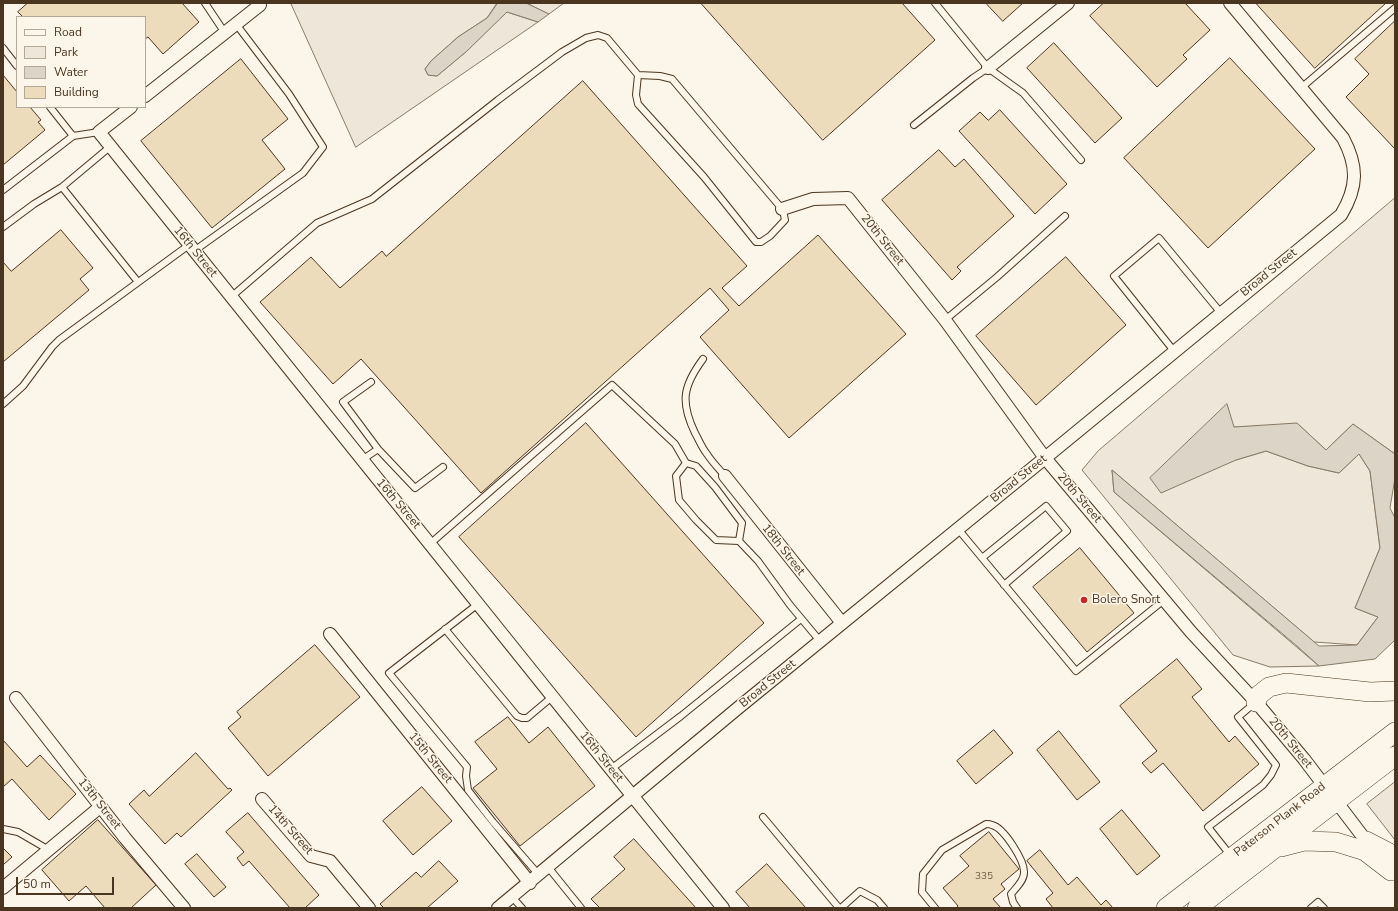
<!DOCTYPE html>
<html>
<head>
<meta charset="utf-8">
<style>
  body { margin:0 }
  #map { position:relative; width:1398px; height:911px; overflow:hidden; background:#fbf6e9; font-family:"Nunito Sans",sans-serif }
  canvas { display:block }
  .frame { position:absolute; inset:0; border:4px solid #4a3520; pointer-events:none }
  .legend { position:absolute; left:16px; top:16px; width:130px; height:92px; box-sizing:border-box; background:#fbf6e9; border:1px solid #b4a999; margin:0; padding:5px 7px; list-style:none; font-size:12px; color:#4a3520 }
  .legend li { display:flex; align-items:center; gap:8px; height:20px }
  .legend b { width:20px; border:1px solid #b4a999 }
  .scale { position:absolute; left:16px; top:877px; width:98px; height:18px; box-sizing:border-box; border:2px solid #4a3520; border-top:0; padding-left:5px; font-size:12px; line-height:14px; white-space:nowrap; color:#4a3520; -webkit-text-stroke:3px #fbf6e9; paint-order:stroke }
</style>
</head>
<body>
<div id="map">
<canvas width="1398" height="911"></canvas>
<div class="frame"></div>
<ul class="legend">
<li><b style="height:5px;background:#fbf6e9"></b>Road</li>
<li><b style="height:11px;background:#ede6d9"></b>Park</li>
<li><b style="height:11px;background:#dcd4c6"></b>Water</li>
<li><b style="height:11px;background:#ecdcbc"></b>Building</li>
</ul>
<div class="scale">50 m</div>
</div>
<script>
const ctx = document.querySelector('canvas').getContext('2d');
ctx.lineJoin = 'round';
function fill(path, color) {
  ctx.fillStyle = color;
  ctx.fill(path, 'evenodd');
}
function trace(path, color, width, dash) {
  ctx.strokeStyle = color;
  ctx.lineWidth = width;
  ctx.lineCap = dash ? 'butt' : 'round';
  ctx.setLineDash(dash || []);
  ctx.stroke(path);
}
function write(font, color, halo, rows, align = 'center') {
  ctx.font = font + ' "Nunito Sans",sans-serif';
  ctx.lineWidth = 3;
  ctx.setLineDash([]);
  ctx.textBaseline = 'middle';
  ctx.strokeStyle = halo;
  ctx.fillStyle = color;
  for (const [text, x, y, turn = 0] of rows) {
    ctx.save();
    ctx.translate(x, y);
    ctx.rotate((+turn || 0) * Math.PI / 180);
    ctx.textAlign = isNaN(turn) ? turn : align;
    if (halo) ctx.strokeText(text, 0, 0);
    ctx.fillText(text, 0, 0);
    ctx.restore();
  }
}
const green = new Path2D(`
  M291,3H497L487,18L458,37L431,61L425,69L428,75L437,76L467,51L498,20L507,12L538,22L356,147Z
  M527,3H564L549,14Z
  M1395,198V454L1353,424L1326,450L1300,426L1233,427L1227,405L1236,460L1266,451L1308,466L1339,473L1359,454L1370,471L1380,548L1355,608L1378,617L1357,645L1314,642L1112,470L1114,492L1319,666L1270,667L1233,655L1082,470L1098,451Z
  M1395,782V840L1367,804Z`);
fill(green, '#ede6d9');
trace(green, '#887966', 1);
const water = new Path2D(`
  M498,3H526L549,14L538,22L507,12L467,51L437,76L428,75L425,69L431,61L458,37L487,18Z
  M1227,404L1234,427L1297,423L1326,450L1353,424L1395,454V478L1390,508L1395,518V640L1375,659L1319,666L1297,646L1114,492L1112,470L1319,646L1357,645L1378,617L1355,608L1380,548L1370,471L1359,454L1339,473L1308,466L1266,451L1236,460L1161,493L1150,478Z`);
fill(water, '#dcd4c6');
trace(water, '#887966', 1);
const building = new Path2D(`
  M28,3H182L199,22L163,54L148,37L145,39V17H23L18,12Z
  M701,3H902L935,40L823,140Z
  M986,3H1023L1003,21Z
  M1104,3H1185L1210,30L1183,55L1187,59L1157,87L1090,16Z
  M1256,3H1386L1315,68Z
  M1395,21V149L1346,97L1369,74L1355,59Z
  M1054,43L1122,118L1095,143L1027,68Z
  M1230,58L1315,149L1208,248L1124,158Z
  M241,59L288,119L262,140L285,169L212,228L141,141Z
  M3,75L17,92V107H30L41,120L38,122L45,130L3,165Z
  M583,81L747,266L722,288L739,306L818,235L906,334L789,438L700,337L729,310L710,288L481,493L361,359L333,384L260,302L311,257L340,288L382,251L386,256Z
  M1000,110L1067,184L1035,214L959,131L980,112L988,120Z
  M939,150L955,167L964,159L1014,216L957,267L961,271L952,280L882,200Z
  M61,230L93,268L80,279L89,290L3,362V262L11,271Z
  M1066,257L1126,325L1036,405L976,336Z
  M586,423L764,623L636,737L459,537Z
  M1080,548L1134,613L1087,652L1033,587Z
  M315,645L360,697L268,776L228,728L241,717L237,712Z
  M1177,659L1202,689L1192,697L1229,742L1235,736L1259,764L1203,811L1163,763L1151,773L1142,763L1157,751L1120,706Z
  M508,717L529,743L548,727L595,786L520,846L473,788L497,769L475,742Z
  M994,730L1013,753L976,784L957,761Z
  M1059,731L1100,782L1077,800L1037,750Z
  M3,740L27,767L40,755L76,794L49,820L12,779L3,787Z
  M196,753L228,789L230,788L232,790L181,837L177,833L165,844L129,804L144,790L149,796Z
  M422,787L452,821L413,855L383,821Z
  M1122,810L1160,856L1137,875L1100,829Z
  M248,813L319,895L305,908H290L249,861L243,866L237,858L244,852L226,832Z
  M98,820L156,885L131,908H105L86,886L69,901L42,870Z
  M989,832L1019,869L1001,884L1005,889L993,899L1001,908H956L958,906L943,888L969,866L960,856Z
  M634,839L696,908H600L591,899L625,869L614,857Z
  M3,848L12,857L3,865Z
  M1040,850L1068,885L1077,877L1101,905L1106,900L1113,908H1053L1046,899L1053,893L1027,861Z
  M197,854L226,887L214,897L185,864Z
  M439,861L458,881L427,908H384L380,904L416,872L421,877Z
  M767,864L806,908H750L736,892Z`);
fill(building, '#ecdcbc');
trace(building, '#4a3520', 1);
const lane = new Path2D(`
  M205,3L225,33
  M935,3L988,68L1023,93L1081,160
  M3,48L17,66
  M1301,88L1395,8
  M914,125L973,78L988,68
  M73,136L99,132
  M111,146L62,187L138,282
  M3,190L73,136L50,107
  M3,227L34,204L62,187
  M194,251L303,173L323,147L289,94L236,24
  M231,297L317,223L372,199L498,100L562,52L586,38L598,35L607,38L638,75L660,76L672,79L783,210L785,220L770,236L761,242H756L704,177L638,104L636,95L638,75
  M945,320L997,277L1065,216
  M1174,351L1114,276L1159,238L1221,313
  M703,359C683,386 680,402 695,433C699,440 702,448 707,454C712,462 719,469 725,476
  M371,382L343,402L378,449L415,488L443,467
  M3,404L23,386L52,347L59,340L189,245
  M362,460L378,449
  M686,463L676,476L679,500L696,520L716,540L739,541L758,561L790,605L820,641
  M958,529L1076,671L1164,600
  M431,543L612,385L675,444L686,463L696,466L715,487L742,523L739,541
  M982,558L1046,506L1067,531L1004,585
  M478,604L389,673L467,767L466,776L468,790L493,822L539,875
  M445,629L517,716L522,718H527L552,697
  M611,769L681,716L801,619
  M763,817L839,908
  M3,829L18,832L49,850
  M1231,856L1208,827L1263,785L1271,775L1276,765L1238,717L1255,703
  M548,867L581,908
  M512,897L522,908
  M841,908L860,891L877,900L884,908
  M935,908L922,892L923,874L942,850L986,824C988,824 990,824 992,825C1004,828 1025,861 1024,873C1024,881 1015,889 1011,894L1013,902L1017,908
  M1311,908L1318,902L1324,908`);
const street = new Path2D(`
  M988,68L1068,3
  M145,96L260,5
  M131,107L99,132C307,390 514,650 723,908
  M782,209L813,199L848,198L945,320L1045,458L1191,632L1256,702L1304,759L1370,846
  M725,476L842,623
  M330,634L530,883
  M16,698L125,838L184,908
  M262,799L311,856L330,861L369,908
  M3,888L100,807
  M498,908L738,708L1045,458L1341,215C1358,187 1358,166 1343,138L1230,3`);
const primary = new Path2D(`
  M1256,702L1259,695L1269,687L1286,683L1370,692L1395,691
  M1366,841L1395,856
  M1281,847L1304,841L1336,842L1365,851L1391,871
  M1166,908L1395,732
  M1197,908L1395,756`);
trace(lane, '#4a3520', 8);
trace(street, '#4a3520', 14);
trace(primary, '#4a3520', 20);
trace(lane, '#fbf6e9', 6);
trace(street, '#fbf6e9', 12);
trace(primary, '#fbf6e9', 19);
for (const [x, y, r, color] of [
  [1084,600,4,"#c62828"]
]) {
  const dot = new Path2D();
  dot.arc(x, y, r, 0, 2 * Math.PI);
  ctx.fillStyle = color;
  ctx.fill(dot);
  trace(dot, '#fbf6e9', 1.5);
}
write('10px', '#725f47', null, [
  ["335",984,877]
]);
write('12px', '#4a3520', '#fbf6e9', [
  ["20th Street",882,240,52],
  ["16th Street",195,252,51],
  ["Broad Street",1269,273,-39],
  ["Broad Street",1019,479,-39],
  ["20th Street",1079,498,50],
  ["16th Street",398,504,50],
  ["18th Street",783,550,52],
  ["Broad Street",768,684,-39],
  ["20th Street",1290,743,51],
  ["16th Street",601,757,51],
  ["15th Street",430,758,51],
  ["13th Street",99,804,52],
  ["Paterson Plank Road",1280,820,-38],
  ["14th Street",290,830,49]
]);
write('12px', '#4a3520', '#fbf6e9', [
  ["Bolero Snort",1092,600]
], 'left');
</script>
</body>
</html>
